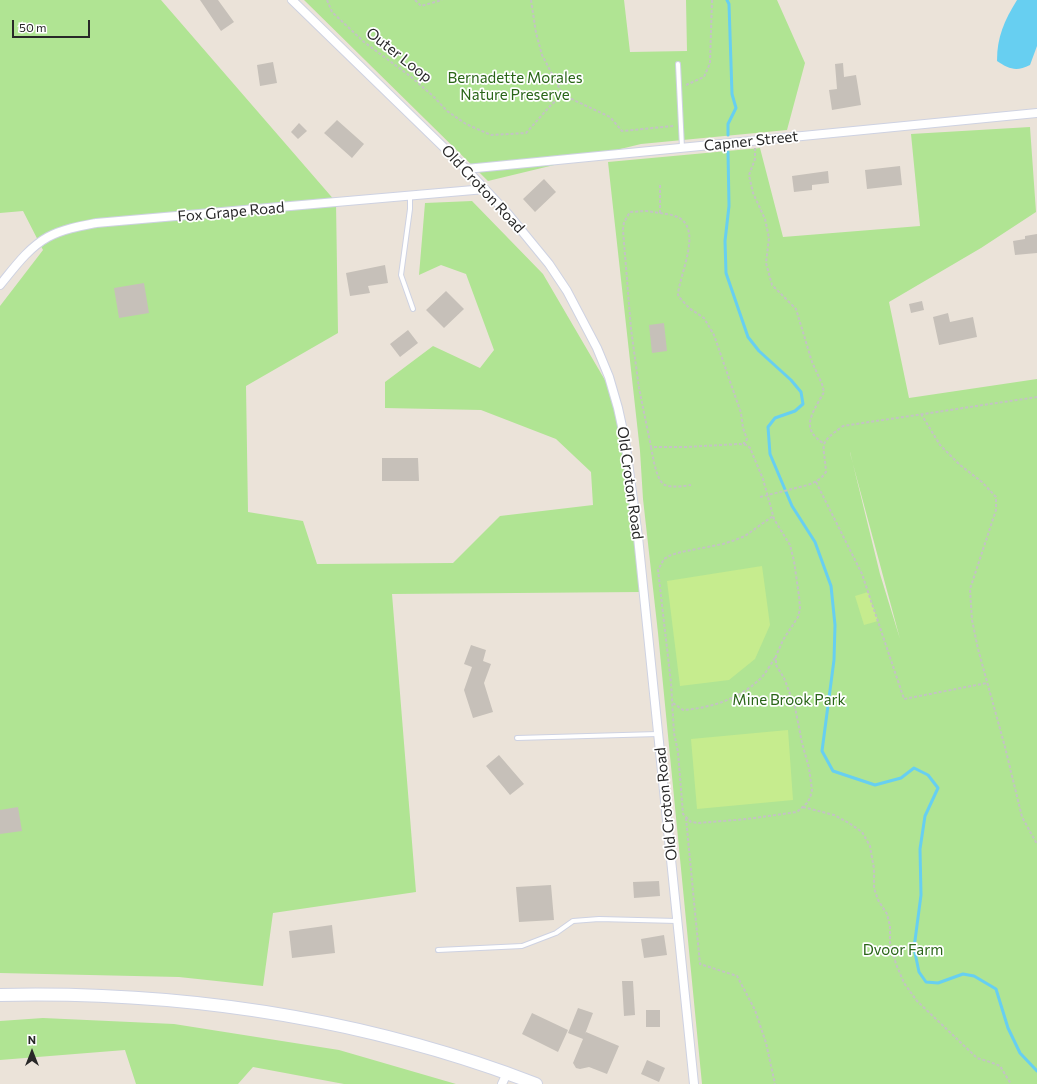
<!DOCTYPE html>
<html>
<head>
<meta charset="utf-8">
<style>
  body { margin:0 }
  #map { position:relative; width:1037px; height:1084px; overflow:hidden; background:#ebe3d9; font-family:Commissioner,sans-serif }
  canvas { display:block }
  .north { position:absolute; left:12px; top:1032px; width:40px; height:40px; -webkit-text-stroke:3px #fff; paint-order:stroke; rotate:0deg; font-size:11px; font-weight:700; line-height:16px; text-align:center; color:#282828 }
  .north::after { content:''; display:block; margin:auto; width:14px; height:18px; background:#282828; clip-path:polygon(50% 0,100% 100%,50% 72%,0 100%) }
  .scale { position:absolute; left:12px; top:20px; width:78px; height:18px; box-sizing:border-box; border:2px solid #282828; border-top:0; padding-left:5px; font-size:12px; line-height:14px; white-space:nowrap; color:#282828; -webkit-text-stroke:3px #fff; paint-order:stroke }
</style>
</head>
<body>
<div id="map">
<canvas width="1037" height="1084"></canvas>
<div class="north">N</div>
<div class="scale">50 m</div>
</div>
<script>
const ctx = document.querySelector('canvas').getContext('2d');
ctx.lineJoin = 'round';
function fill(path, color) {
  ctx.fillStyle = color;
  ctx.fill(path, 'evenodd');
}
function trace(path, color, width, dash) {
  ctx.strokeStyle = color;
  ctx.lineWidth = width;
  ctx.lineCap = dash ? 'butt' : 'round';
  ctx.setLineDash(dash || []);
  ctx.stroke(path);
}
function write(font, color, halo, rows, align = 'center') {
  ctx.font = font + ' Commissioner,sans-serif';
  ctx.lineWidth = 3.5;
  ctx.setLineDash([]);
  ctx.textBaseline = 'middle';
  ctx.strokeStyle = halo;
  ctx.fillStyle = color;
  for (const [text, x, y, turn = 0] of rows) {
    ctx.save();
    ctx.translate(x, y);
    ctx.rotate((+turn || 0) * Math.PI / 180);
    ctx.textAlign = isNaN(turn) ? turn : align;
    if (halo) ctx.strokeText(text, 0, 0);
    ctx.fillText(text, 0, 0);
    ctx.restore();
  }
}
fill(new Path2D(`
  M0,0H161L336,202L338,333L246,386L248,512L303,521L317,564L453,563L500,516L593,505L591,472L556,439L481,410L385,408V382L433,346L480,368L494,350L466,274L441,265L419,275L425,203L472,201L543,274L616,399L633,525L640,592L392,594L416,892L273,913L263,986L179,977L0,973V306L43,250L23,211L0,213Z
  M304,0H624L630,52L687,51L686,0H777L805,63L787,130L641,144L488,181Z
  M1030,127L1036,212L981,248L889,302L909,398L1037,379V1084H702L658,633L643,499L640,451L608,162L760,148L783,237L920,226L911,134ZM850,452V453L900,639L880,574Z
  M43,1018L174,1024L339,1050L456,1084H344L253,1067L238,1084H136L125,1050L0,1060V1021Z`), '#b0e493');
fill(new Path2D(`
  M762,566L770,625L755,659L729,680L680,686L667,581Z
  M868,592L878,621L864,625L855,596Z
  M788,730L793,800L697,809L691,739Z`), '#c6ec8e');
fill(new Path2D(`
  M1017,0H1037V46L1030,65C1016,72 1009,69 997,61C997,37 1004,21 1017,0Z`), '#67cff1');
trace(new Path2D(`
  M727,0L729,4L732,94L736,108L728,124V135
  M728,152L729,206L725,241L726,273L748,337L759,351L791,380L801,392L803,404L795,411L775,418L768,427L770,454L792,506L815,542L831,586L835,625L834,660L822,751L833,771L875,785L901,778L914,768L928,775L938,788L925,816L920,849L921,895L914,948L919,972L926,982L938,983L963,974L974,976L996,989L1008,1028L1020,1053L1037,1071`), '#67cff1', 3);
fill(new Path2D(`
  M200,0H218L234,22L221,31Z
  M273,62L277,83L260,86L257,65Z
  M843,63L844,77L856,75L861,105L832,110L829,90L837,89L835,64Z
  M337,120L364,144L352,158L324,133Z
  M299,123L307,131L298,139L291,132Z
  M900,166L902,185L867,189L865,170Z
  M828,171L829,183L812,185V190L794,192L792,176Z
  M544,179L556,192L535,212L523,199Z
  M1037,234V253L1015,255L1013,241L1025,239V236Z
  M385,265L388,283L368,286L370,293L350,296L346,273Z
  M144,283L149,313L119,318L114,288Z
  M446,291L464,309L444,328L426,310Z
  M922,301L924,310L911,313L909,304Z
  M948,313L950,322L973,317L977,337L939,345L933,317Z
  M664,323L667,351L652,353L649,325Z
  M408,330L418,343L400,357L390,344Z
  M382,458H418L419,481H382Z
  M471,645L486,650L483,661L491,664L484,683L493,712L473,718L464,690L472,667L464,664Z
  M499,755L524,784L510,795L486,766Z
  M18,807L22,831L0,834V810Z
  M659,881L660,896L634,898L633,882Z
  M551,885L554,920L519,922L516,887Z
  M332,925L335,953L292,958L289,931Z
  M664,935L667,955L644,958L641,939Z
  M622,981H633L635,1015L624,1016Z
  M578,1008L593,1013L585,1034L586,1032L619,1046L607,1074L589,1067L580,1069L576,1068L573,1063L583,1039L568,1033Z
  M646,1010H660V1027H646Z
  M532,1013L568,1030L558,1052L522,1034Z
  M647,1060L665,1068L659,1082L641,1074Z`), '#c6c0b9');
const service = new Path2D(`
  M678,64L682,148
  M410,196V209L401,275L413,309
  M517,738L658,734
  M438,950L522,946L556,933L573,921L599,919L677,921`);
const minor = new Path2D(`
  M292,0L466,169L508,214L549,264L567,291L597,348L609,377L618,408L625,440L638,537L694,1084
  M466,169L1037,113
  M0,285C14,268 28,248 48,237C63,229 80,226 96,223L485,189
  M502,1084L507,1073`);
const secondary = new Path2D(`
  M0,995C183,991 364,1018 536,1084`);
trace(service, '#ced2e2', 6);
trace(minor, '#ced2e2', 10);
trace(secondary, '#ced2e2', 14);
trace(new Path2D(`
  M327,0L332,12L364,42L410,76L433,96L447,111L466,124L491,135L526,133L551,105L563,95
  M415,0L421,6L442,0
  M531,0L536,33L542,55L563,95L610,117L622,131L674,126
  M686,85L704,77L710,63L712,0
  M755,148V159L749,175L753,193L765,219L769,238L766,263L772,285L796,309L812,362L822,384L824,392C819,402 806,419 811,430C813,436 819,440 824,444
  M660,185V213L646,211L630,212L624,222L623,230L631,329L639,388L651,447H686L739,444L747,445L750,448L763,479L774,519L790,545L794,561L799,596L800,609L798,617L783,640L776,656V665L784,678L795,707L802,743L809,768L812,790L810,798L807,803L797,812L747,819L698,823L691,822L683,814L678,752L674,733L671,683L658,570L664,559L671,555L681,552L723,544L735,540L745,536L773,516
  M660,213C667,214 675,215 681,219C701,233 679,276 678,295L680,298L689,308L704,318L714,335L741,413L743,428L747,439L745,443H743
  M921,414L940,445L960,465L982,482L996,497V510L970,589L972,620L978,649L1005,747L1022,817L1037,844
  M651,447C653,456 656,481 665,485C673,488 684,486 691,485
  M816,482L862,574L904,699L987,683
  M760,497L808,485C816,482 821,479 826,472C824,442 817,445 843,426L1037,397
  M673,703L683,710C711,708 739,699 760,679C766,673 771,664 776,656
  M803,807L834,815L849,823L862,832L870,846L874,869V888L878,900L887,914L890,926V943L896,964L904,983L917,1001L977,1058L990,1062L1000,1066L1011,1084
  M686,818L700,964L737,976L755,1010L766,1043L775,1084`), '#c3c3c3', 2, [3, 2]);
trace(service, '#fff', 4);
trace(minor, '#fff', 8);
trace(secondary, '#fff', 12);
write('15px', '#282828', '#fff', [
  ["Outer Loop",399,55,38],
  ["Capner Street",751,141,-6],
  ["Old Croton Road",483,189,47],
  ["Fox Grape Road",231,212,-5],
  ["Old Croton Road",630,483,82],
  ["Old Croton Road",666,804,-96]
]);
write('15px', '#296517', '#fff', [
  ["Bernadette Morales",515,78],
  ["Nature Preserve",515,95],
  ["Mine Brook Park",789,700],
  ["Dvoor Farm",903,950]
]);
</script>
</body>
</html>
